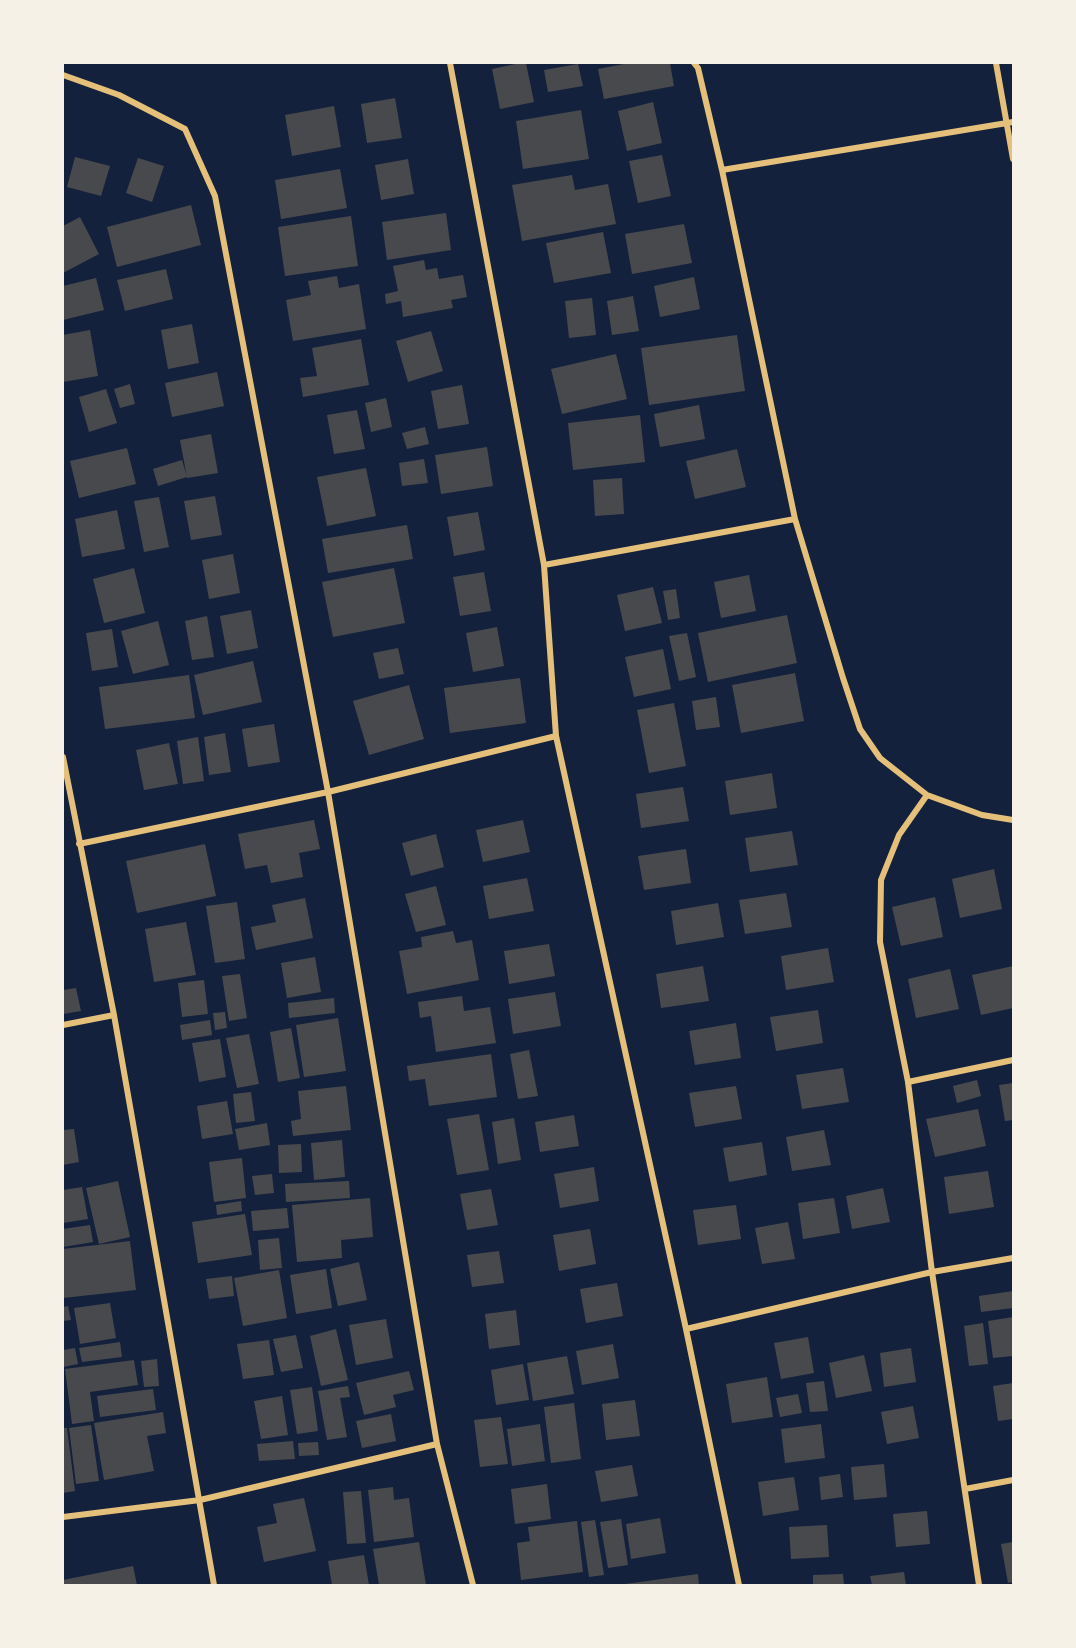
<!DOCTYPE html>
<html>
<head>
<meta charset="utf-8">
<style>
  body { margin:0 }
  #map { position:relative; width:1076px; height:1648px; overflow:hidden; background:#14213d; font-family:Lato,sans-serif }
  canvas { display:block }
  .frame { position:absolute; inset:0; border:64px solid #f6f1e7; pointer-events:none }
</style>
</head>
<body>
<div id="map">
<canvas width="1076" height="1648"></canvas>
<div class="frame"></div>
</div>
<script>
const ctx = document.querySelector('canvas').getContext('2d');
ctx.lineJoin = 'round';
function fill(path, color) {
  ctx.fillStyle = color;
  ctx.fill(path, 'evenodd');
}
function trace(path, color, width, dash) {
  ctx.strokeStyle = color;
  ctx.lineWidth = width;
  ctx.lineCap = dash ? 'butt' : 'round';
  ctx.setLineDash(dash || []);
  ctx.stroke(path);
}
fill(new Path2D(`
  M520,63H526L534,102L500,109L492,69Z
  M629,63H670L674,86L604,99L598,69Z
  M578,64L583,86L548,92L544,70Z
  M395,98L402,138L367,143L361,104Z
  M653,102L662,143L627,151L618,111Z
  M334,106L341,147L292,156L285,115Z
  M581,110L589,159L523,169L516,121Z
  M662,155L671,196L638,203L629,161Z
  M75,157L110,166L101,196L67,187Z
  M138,158L164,166L152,202L126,193Z
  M408,159L414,194L381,200L375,165Z
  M340,169L347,208L281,219L275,180Z
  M572,175L575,190L608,184L616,224L522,241L512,185Z
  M191,205L201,245L117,267L107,227Z
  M446,213L451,250L387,260L382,222Z
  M351,216L358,266L285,276L278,227Z
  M80,217L99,254L63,273V226Z
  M684,224L692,263L632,274L625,234Z
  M603,232L611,273L554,283L546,243Z
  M424,260L426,270L437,268L439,279L463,275L467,297L451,300L453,308L403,317L401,301L386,304L385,294L398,291L393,266Z
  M166,269L173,299L125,311L117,280Z
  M337,276L339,288L359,284L366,329L293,341L286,300L311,295L308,281Z
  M694,277L700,309L660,317L654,286Z
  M96,278L104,310L63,320V286Z
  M633,296L639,331L612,335L607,301Z
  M592,298L596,335L569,338L565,301Z
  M192,324L199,363L168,369L161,330Z
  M90,330L98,376L63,382V335Z
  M431,331L443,371L408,382L396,341Z
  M737,335L745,391L649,405L641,348Z
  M361,339L369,385L303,397L300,378L317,376L312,348Z
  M616,354L627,399L562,414L551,369Z
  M217,372L224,406L172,417L165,383Z
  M130,384L135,404L120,408L114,389Z
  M462,385L469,424L438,429L431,391Z
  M106,389L117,423L89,432L79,397Z
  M386,398L392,427L371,432L365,403Z
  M699,405L705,439L660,447L654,414Z
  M357,410L365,449L334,454L327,415Z
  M640,415L645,462L573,470L568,423Z
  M425,427L429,444L407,449L402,433Z
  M211,434L218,473L187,478L180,440Z
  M487,447L493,486L441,494L435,455Z
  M127,448L136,484L79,498L70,461Z
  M737,449L746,487L695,499L686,461Z
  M424,459L428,483L402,486L399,463Z
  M182,460L187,477L158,486L153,469Z
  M366,468L376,516L327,526L317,477Z
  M622,478L624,514L595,516L593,480Z
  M215,496L222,535L191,540L184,501Z
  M159,497L169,547L144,552L134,501Z
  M117,510L125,549L82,557L75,519Z
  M478,512L485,550L454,556L447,517Z
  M407,525L413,559L328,573L322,539Z
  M233,554L240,593L209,599L202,560Z
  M134,568L145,613L104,623L93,579Z
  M394,568L405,623L333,637L322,582Z
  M484,572L491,611L460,616L453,577Z
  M749,575L756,611L721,618L714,582Z
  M653,587L662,623L625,631L617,595Z
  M676,589L680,618L668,620L663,591Z
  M251,610L258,648L227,654L220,616Z
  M787,615L797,663L708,682L698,633Z
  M207,616L214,657L192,660L185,621Z
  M158,621L169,665L133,674L121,631Z
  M497,627L504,666L473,672L466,633Z
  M112,629L118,667L92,671L86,633Z
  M687,633L696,677L679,681L669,636Z
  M398,648L404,674L379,679L373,653Z
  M663,649L671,689L634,697L625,657Z
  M253,661L262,702L203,715L194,675Z
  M795,673L804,721L741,733L732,685Z
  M189,675L195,718L105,729L99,687Z
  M520,678L526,723L450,733L444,688Z
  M409,685L424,739L369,755L353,701Z
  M716,697L720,727L696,730L692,701Z
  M674,703L686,766L649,773L637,710Z
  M274,724L280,762L248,767L242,729Z
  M225,733L231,772L209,775L204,737Z
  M198,737L204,781L183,784L177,741Z
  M169,743L178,784L144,790L136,750Z
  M772,773L777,808L730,815L725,781Z
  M683,787L689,821L641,828L636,794Z
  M314,820L320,849L299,853L303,877L271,883L267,865L245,869L238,834Z
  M523,820L530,852L483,862L476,830Z
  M792,831L798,865L750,872L745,838Z
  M436,834L444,867L411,876L402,843Z
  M205,844L216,896L137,913L126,861Z
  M686,849L691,883L644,890L638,856Z
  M994,869L1002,909L960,918L952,879Z
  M527,878L534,911L489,919L483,886Z
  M436,886L446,925L416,932L405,894Z
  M786,893L792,927L745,934L739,900Z
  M935,897L943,937L901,946L892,907Z
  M305,898L313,938L256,950L251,927L276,922L272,905Z
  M237,902L245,959L215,963L206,906Z
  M718,903L724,937L676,945L671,911Z
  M186,922L196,975L154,982L145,929Z
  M453,931L456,943L472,940L479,980L407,994L399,951L422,947L421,937Z
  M549,944L555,976L509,984L504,951Z
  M828,948L834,982L786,990L781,956Z
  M315,957L321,992L287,998L281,963Z
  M703,966L709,1001L661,1008L656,974Z
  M1013,966V1008L981,1015L972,975Z
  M950,969L959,1009L916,1018L908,979Z
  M240,974L247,1018L229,1021L222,976Z
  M204,980L208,1014L182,1017L178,983Z
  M76,988L81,1011L63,1014V990Z
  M555,992L561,1026L513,1034L508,999Z
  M462,996L464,1011L490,1007L496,1043L436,1052L431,1016L420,1018L418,1002Z
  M334,998L335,1013L289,1018L288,1003Z
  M818,1010L823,1043L776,1051L770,1017Z
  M225,1012L227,1028L215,1030L213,1013Z
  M338,1018L346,1071L304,1077L296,1025Z
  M210,1020L212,1035L182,1040L180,1025Z
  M736,1023L741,1058L695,1065L689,1031Z
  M291,1028L300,1078L278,1082L270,1032Z
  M249,1034L259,1084L237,1088L226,1038Z
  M220,1039L226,1077L199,1082L192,1043Z
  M529,1050L538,1096L518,1099L510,1054Z
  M491,1054L497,1097L429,1106L425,1079L409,1081L407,1066Z
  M843,1068L849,1102L802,1109L796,1075Z
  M977,1080L981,1096L957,1103L953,1086Z
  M1013,1083V1120L1005,1121L999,1085Z
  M346,1086L351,1130L293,1136L291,1121L301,1119L298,1091Z
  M736,1086L742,1119L695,1127L689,1093Z
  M251,1092L255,1121L236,1123L233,1094Z
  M227,1101L233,1134L202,1139L197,1106Z
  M978,1109L986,1146L935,1157L926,1119Z
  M479,1114L489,1170L457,1175L447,1119Z
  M574,1115L579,1146L540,1152L535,1122Z
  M514,1118L521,1160L498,1164L492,1122Z
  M267,1123L270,1145L239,1150L235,1129Z
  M74,1129L79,1162L63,1165V1130Z
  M824,1130L831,1165L792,1171L786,1137Z
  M342,1140L345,1177L314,1180L311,1143Z
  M762,1142L767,1175L729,1182L723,1148Z
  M301,1144L302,1172L279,1173L278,1145Z
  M242,1158L246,1198L214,1202L209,1162Z
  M594,1167L599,1201L560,1208L554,1174Z
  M988,1171L994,1207L949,1214L944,1177Z
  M272,1174L274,1193L255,1195L252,1176Z
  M118,1181L130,1237L99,1244L86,1188Z
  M349,1181L350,1198L286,1202L285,1184Z
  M82,1187L88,1219L63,1223V1190Z
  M883,1188L890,1222L852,1229L846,1196Z
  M491,1189L498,1225L467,1230L460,1194Z
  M370,1198L373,1237L341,1240L342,1258L297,1262L292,1205Z
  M834,1198L840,1233L803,1239L798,1203Z
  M241,1201L242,1211L217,1215L216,1205Z
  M736,1205L741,1239L698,1245L693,1210Z
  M287,1208L289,1228L253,1231L251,1211Z
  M245,1214L252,1255L198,1263L192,1222Z
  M788,1222L795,1259L762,1264L755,1228Z
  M90,1225L93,1242L63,1247V1229Z
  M590,1229L596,1264L559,1271L553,1235Z
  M279,1238L282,1268L260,1270L258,1240Z
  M130,1241L136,1290L63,1298V1249Z
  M499,1251L504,1283L472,1287L467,1255Z
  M359,1262L367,1300L338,1306L330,1269Z
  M326,1269L332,1308L296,1314L290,1275Z
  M279,1270L287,1318L243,1326L234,1278Z
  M232,1276L234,1296L209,1299L206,1279Z
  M617,1283L623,1316L586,1323L580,1289Z
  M1013,1291V1308L981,1312L979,1296Z
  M110,1303L116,1338L80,1344L74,1308Z
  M68,1306L71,1320L63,1321V1307Z
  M516,1310L520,1345L489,1349L485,1314Z
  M1013,1317V1356L993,1358L988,1321Z
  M386,1319L393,1358L356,1365L349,1325Z
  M983,1323L988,1364L969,1366L964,1326Z
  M336,1329L348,1380L321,1386L310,1336Z
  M296,1335L303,1368L281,1372L273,1339Z
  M808,1337L814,1373L781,1379L774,1343Z
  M269,1340L274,1375L243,1379L237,1344Z
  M120,1342L122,1357L82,1362L79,1348Z
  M613,1344L619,1378L582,1385L576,1351Z
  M75,1348L78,1364L63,1367V1350Z
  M911,1348L916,1382L884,1387L880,1353Z
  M864,1355L872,1391L836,1398L829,1363Z
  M567,1356L574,1394L533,1401L527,1363Z
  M157,1359L159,1386L144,1387L141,1361Z
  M134,1360L138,1385L90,1392L94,1421L72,1424L65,1369Z
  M523,1364L529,1400L496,1405L491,1370Z
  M409,1371L414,1390L393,1395L396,1407L364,1415L356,1383Z
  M767,1377L773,1417L732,1423L726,1384Z
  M824,1381L828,1411L810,1412L806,1383Z
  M1013,1383V1419L998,1421L993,1386Z
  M348,1386L350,1397L340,1398L347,1437L327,1440L318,1391Z
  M312,1387L318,1431L297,1434L290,1390Z
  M153,1389L156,1410L100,1417L97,1396Z
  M798,1394L802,1413L780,1417L776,1398Z
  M282,1396L288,1435L261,1439L254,1401Z
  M635,1400L640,1436L606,1440L602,1404Z
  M574,1403L581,1459L551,1463L544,1407Z
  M913,1406L919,1438L887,1444L881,1412Z
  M163,1412L166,1433L147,1436L154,1471L104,1480L94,1423Z
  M391,1414L396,1441L362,1448L356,1421Z
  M501,1417L508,1464L480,1467L474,1420Z
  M540,1424L545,1461L512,1466L507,1429Z
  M821,1424L825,1458L785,1463L781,1429Z
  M91,1425L99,1481L76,1484L69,1428Z
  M63,1428H67L75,1491L63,1493Z
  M293,1441L295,1459L259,1461L257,1444Z
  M318,1442L319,1455L299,1456L298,1443Z
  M884,1464L887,1497L854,1500L851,1467Z
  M632,1465L638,1496L601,1502L595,1471Z
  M840,1474L843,1497L821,1500L819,1477Z
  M794,1477L799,1510L763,1516L758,1482Z
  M547,1484L551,1519L515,1524L511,1489Z
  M393,1487L394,1500L409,1498L414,1537L374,1542L368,1490Z
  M361,1491L366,1543L347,1544L343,1492Z
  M304,1498L316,1551L264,1562L257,1527L277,1523L273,1504Z
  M927,1511L930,1544L896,1547L893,1514Z
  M660,1518L666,1553L631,1559L626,1524Z
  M621,1519L628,1565L608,1568L600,1522Z
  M595,1520L604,1575L589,1577L581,1522Z
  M577,1521L583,1572L521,1580L517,1543L530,1541L528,1527Z
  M827,1525L829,1557L791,1559L789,1527Z
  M419,1542L426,1585H379L373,1549Z
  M1013,1542V1582L1008,1583L1001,1544Z
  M364,1555L369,1585H332L328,1561Z
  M133,1566L137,1585H63V1580Z
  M904,1572L906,1585H872L870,1576Z
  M698,1574L699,1585H625V1584Z
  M843,1574L844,1585H813V1575Z`), '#48494c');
trace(new Path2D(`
  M450,63L544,565L556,736L686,1329L739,1585
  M694,63L698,68L722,170L795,519L843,678L860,729L880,758L927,795L982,815L1013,820
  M996,63L1013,159
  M63,75L119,95L185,129L215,196L328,792L437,1444L473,1585
  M722,170L1013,122
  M544,565L795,519
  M63,757L114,1015L214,1585
  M927,795L899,835L881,880L880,942L908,1082L932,1272L979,1585
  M79,844L328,792L556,736
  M63,1025L114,1015
  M908,1082L1013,1060
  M686,1329L932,1272L1013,1258
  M965,1489L1013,1480
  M63,1517L200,1500L437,1444`), '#e5c07b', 6);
</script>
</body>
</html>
